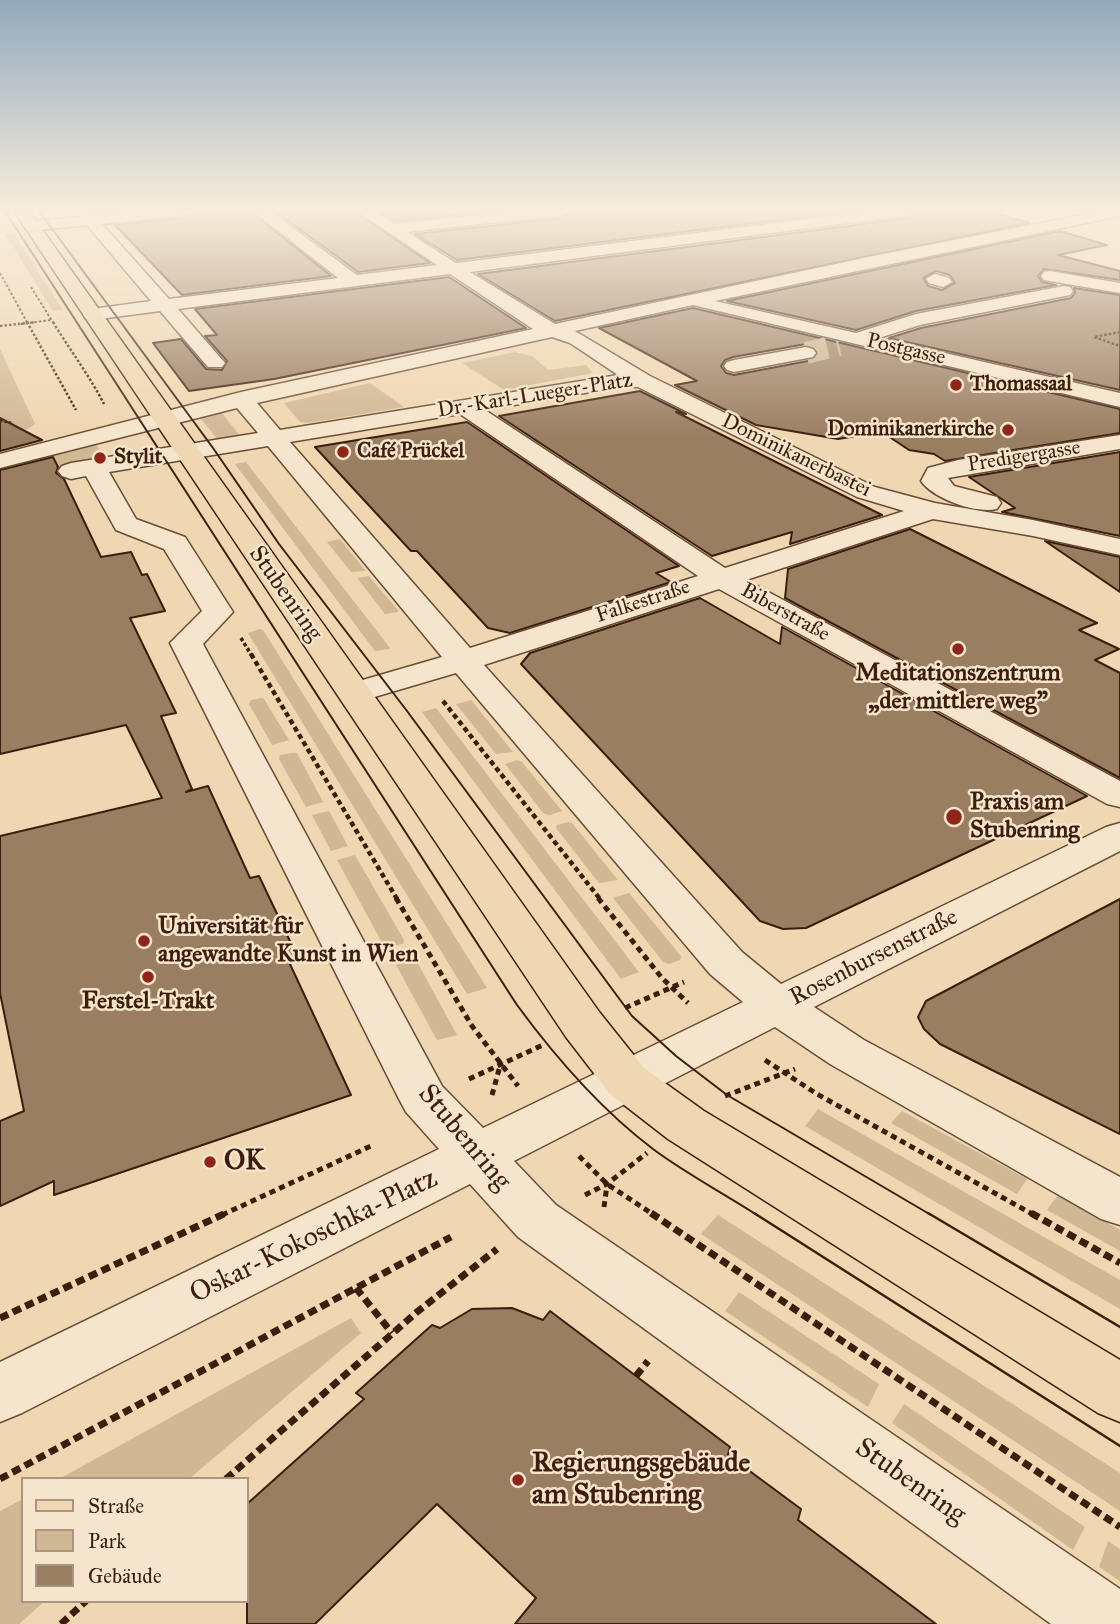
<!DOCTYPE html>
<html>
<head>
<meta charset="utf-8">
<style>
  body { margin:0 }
  #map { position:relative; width:1120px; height:1624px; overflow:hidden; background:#efd7b1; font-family:"IM FELL Great Primer",serif }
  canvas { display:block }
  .legend { position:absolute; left:21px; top:1477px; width:228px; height:126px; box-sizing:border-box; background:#f5e5cc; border:2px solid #ab9580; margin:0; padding:9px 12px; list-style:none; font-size:21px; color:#3d1e0d }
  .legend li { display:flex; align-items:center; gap:14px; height:35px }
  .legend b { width:35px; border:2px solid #ab9580 }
</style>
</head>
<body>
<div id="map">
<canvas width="1120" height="1624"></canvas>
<ul class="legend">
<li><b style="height:9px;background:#efd7b1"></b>Straße</li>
<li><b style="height:19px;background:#d1b895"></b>Park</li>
<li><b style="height:19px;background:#9a7e62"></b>Gebäude</li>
</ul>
</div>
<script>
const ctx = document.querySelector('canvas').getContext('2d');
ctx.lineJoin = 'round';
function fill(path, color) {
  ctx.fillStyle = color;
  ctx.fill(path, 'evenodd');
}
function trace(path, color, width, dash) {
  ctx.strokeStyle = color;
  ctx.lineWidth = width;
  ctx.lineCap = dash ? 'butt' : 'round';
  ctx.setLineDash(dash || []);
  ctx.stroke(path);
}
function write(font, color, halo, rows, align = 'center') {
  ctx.font = font + ' "IM FELL Great Primer",serif';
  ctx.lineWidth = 5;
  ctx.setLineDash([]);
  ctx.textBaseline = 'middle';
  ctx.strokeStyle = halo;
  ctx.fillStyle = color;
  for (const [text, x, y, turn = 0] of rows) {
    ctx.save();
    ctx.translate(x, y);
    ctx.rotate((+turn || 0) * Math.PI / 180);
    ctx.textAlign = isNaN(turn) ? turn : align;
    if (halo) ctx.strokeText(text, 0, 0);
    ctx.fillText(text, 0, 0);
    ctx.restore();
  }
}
fill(new Path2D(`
  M14,233L63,310L53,311L5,234Z
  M0,349L35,424L28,429L0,437Z
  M515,352L532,356L548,370L586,365L593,373L504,390L462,363Z
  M370,383L404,407L308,423L300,422L284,403Z
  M219,413L223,414L240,436L218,440L201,419Z
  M96,444L104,460L0,477V469Z
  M246,462L390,648L389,649L375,651L235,464Z
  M340,539L365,570V571L351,572L327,542Z
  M369,576L398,610V612L385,614L357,578Z
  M260,629L263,630L487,988L467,994L248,633Z
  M262,698L264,699L289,740L272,745L249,704L251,700Z
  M472,700V701L513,752L496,754L456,704Z
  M436,708L639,972L621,979L422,712Z
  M291,753H297L323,802L306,807L279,759L280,755Z
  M517,760L522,762L562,811L550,815L544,814L505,764Z
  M329,811L348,846L331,851L312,815Z
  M568,822L572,823L618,880L599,883L556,828L557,825Z
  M355,855L404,940L403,944L385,948L337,860Z
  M629,893L681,956L680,960L669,964L663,962L613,898Z
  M408,959L416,960L457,1035L437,1040L396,965Z
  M818,1109L1120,1280V1309L805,1126Z
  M902,1111L1027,1179L1017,1194L891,1123Z
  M1058,1195L1120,1230V1251L1047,1210Z
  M718,1215L1120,1473V1511L701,1234Z
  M739,1292L879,1384L868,1407L725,1311Z
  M351,1318L361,1333L189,1479H59Z
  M904,1404L1085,1527L1073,1550L892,1423Z
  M23,1499V1601H45L19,1624H0V1511Z
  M1108,1541L1120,1549V1581L1099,1567Z`), '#d1b895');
const building = new Path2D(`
  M194,211H250L331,276L182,295L115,225L185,218Z
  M275,211H354L430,263L358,272Z
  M379,211H493L396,221Z
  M572,211H851L457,260L415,234L563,218Z
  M919,211H988L1029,223L555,321L478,274L910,218Z
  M1060,231L1107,245L1058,255L1120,271V280L1044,269L1038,276L1042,282L1056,285L916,311L856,330L727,301ZM936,271L950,275L955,283L942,290L928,286L923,278Z
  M449,277L526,328L274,379L189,391L153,343L181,339L206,369L222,370L227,361L205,336L217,335L195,309Z
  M1074,288L1120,295V390L889,338L921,328L1071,298L1075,293Z
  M693,308L1120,409V433L945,461L934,454L909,450L882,432L838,439L756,425L675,385L697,381L599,328ZM806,344L814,346L818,351L813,360L734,375L726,373L721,366L725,360L733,357Z
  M640,391L686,414L676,412L882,515L790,544L792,532L712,556L499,416Z
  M0,418L42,440L0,451Z
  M467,422L679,566L656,573L671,582L510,633L488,628L417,551H411L315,447Z
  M1120,452V536L1002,512L1015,508L969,477Z
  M53,457L58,467L56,473L64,479L101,557L131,552L142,575L147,574L165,611L130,618L176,713L161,716L192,789L186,792L208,786L250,878L259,876L299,960L289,962L351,1095L54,1195V1181L0,1206V1121L24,1111L0,993V836L162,798L126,725L0,754V470Z
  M910,529L1097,623L1079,630L1119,649L1095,660L1120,673V778L785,598L788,569Z
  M1045,541L1120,557V592Z
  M700,598L780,644L782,627L1087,796L806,928L783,929L760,921L521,664L530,653Z
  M1120,899V1134L940,1044L924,1029L918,1017L926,1001Z
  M512,1308L543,1320L550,1311L730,1447L728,1455L801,1509L798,1520L936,1624H515L536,1598L437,1504L315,1624H247V1504L364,1399L356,1393L432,1325L440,1328L472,1309Z`);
fill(building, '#9a7e62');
trace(building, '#3d1e0d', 2);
trace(new Path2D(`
  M806,353L839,345`), '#cbb290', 22, [22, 10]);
const minor = new Path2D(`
  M76,211H91L95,215L138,211H192L185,215L102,224L169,299L338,278L253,211H270L357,275L437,265L357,211H374L395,224L519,211H570L563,215L407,232L456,263L873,211H917L910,215L470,272L555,324L873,256L1102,211H1120V216L715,301L856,333L916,314L1064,286L1070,287L1073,291L1070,295L920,325L879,338L1120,393V407L693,305L575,331L650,376L875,487L935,503L1033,520L1120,539V555L1033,536L933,519L746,580L1120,781V807L1107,804L719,589L484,665L742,952L781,984L1106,827L1120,823V851L814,1007L864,1040L1120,1177V1225L1101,1219L830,1064L775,1027L514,1161L556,1205L1120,1589V1624H1051L518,1237L470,1184L22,1413L0,1422V1362L439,1149L406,1112L399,1099L170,643L202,611L164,549L116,530L86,476L71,479L62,476L58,471L62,466L71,463L258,433L237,408L0,468V454L241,392L533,329L450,274L178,309L225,363L222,367H208L160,311L92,320L85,318L83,314L85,310L151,301L87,225L31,231L23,226L31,221L80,217ZM552,337L570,343L618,375L280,430L257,403ZM620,387H638L857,497L904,511L725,568L485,410ZM460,414L698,576L470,648L290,442ZM268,446L442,657L342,686L337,693L342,700L354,703L456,673L710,974L743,1002L483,1128L442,1086L203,644L233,612L185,537L136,519L109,472Z
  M1050,271L1120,283V293L1044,280L1041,276L1044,272Z
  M935,274L949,278L952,282L943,287L929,283L926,279Z
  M806,347L813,349L816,353L813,357L734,372L727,370L724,366L727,362L734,360Z
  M1120,435V449L948,478L954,486L997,497L1001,503L997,509C976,514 934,499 921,481L928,468L958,460Z`);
const major = new Path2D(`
  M14,211H29L600,1013L644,1068L704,1111L1120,1360V1422L1098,1413L668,1139L610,1094L566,1037Z`);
trace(minor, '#6a4c36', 3);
trace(major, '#3d1e0d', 3);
trace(new Path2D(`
  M0,273L28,324
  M31,287L54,324
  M21,324L51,320`), '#3d1e0d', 2, [2.5, 2]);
trace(new Path2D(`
  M27,322L76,410
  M53,322C70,350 89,375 104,404
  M0,326L36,322
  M1120,332L1094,337L1120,346
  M0,421L13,423`), '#3d1e0d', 2.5, [2.5, 2]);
trace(new Path2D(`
  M241,638L252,656`), '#3d1e0d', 3.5, [3.5, 2.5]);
trace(new Path2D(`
  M251,654L397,899
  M443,701L600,899`), '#3d1e0d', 4.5, [5, 3.5]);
trace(new Path2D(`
  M396,898L472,1026L518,1086
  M598,898L662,978L688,1003
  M625,1008L684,982
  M765,1060L817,1094L1034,1215
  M469,1079L543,1045
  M492,1095L500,1066
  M725,1096L795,1069
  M579,1156L607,1184L654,1215
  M585,1195L607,1184L647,1153
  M604,1207L607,1185
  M222,1215L371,1146`), '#3d1e0d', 5, [6, 4.5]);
trace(new Path2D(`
  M651,1213L1120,1527
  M1031,1213L1120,1263
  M356,1288L392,1333
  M0,1318L226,1213
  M636,1376L648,1361
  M0,1479L451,1237
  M226,1479L417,1312L497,1249
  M61,1624L86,1601`), '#3d1e0d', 7, [9, 5]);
fill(minor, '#f5e5cc');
fill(major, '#efd7b1');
trace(new Path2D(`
  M5,211L517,1005C556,1058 600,1109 653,1149C685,1173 723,1193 757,1215
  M39,211L213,448L279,544L407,711L632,1016L676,1056L727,1095L931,1215`), '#3d1e0d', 2);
trace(new Path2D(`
  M754,1213L1120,1446
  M928,1213L1120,1327`), '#3d1e0d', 2.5);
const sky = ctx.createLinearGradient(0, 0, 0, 438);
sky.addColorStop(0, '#92a9bc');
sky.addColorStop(0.48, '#f8eddc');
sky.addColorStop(1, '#f8eddc00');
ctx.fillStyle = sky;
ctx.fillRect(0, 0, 1120, 438);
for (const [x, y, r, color] of [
  [956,385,7,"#8f2418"],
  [1008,430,7,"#8f2418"],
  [343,452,7,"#8f2418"],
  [100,458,7,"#8f2418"],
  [958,649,7,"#8f2418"],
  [954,817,9,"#8f2418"],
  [144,941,7,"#8f2418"],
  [148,977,7,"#8f2418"],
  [210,1162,7,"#8f2418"],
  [518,1480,7,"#8f2418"]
]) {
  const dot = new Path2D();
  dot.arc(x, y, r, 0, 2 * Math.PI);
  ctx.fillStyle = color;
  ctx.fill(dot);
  trace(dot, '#f5e5cc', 2.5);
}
write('21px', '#3d1e0d', '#f5e5cc', [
  ["Postgasse",906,350,13],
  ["Dr.-Karl-Lueger-Platz",535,396,-9],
  ["Dominikanerbastei",796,456,26],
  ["Predigergasse",1024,457,-9],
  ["Falkestraße",643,602,-18],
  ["Biberstraße",785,613,29]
]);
write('bold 21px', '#3d1e0d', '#f5e5cc', [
  ["Thomassaal",970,385],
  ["Dominikanerkirche",994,430,"right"],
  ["Café Prückel",357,452],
  ["Stylit",114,458]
], 'left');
write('24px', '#3d1e0d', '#f5e5cc', [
  ["Stubenring",285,594,55],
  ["Rosenbursenstraße",874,958,-27]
]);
write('bold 24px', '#3d1e0d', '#f5e5cc', [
  ["Meditationszentrum",958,674],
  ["„der mittlere weg\"",958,702],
  ["Praxis am",970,803,"left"],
  ["Stubenring",970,831,"left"],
  ["Universität für",158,927,"left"],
  ["angewandte Kunst in Wien",158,955,"left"],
  ["Ferstel-Trakt",148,1002]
]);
write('28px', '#3d1e0d', '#f5e5cc', [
  ["Stubenring",464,1138,50],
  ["Oskar-Kokoschka-Platz",314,1237,-26],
  ["Stubenring",910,1482,35]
]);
write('bold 28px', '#3d1e0d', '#f5e5cc', [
  ["OK",224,1162],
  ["Regierungsgebäude",532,1464],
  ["am Stubenring",532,1496]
], 'left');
</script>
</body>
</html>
